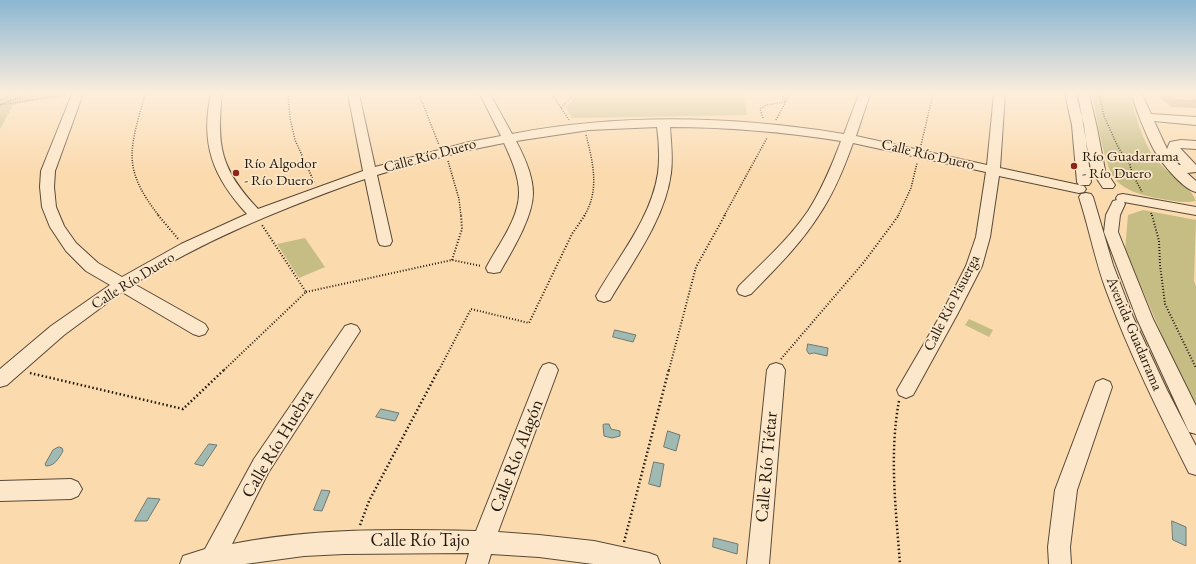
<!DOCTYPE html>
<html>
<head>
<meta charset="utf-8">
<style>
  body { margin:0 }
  canvas { display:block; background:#fbdaae }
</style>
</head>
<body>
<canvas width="1196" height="564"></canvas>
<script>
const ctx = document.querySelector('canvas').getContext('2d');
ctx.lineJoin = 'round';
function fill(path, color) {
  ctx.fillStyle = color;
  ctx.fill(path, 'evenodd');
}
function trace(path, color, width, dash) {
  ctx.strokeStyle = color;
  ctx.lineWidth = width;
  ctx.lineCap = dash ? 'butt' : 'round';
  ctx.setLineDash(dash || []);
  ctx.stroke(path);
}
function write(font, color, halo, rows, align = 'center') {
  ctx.font = font + ' "EB Garamond",serif';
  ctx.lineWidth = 3.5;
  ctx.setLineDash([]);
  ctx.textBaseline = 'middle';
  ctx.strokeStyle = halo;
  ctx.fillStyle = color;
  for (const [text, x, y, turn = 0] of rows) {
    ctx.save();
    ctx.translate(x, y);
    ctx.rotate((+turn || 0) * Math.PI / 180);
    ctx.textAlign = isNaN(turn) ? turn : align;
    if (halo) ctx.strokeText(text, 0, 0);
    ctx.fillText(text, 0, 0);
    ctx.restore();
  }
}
fill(new Path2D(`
  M0,94H63L13,105L0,129Z
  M578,94H743L747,115L572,118L566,107Z
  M1092,94H1129C1136,114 1142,142 1156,159C1167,174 1189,183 1196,201C1183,204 1169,200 1156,198C1142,195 1125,191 1115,179C1103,164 1097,115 1092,94Z
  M1143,210L1196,220L1194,281L1196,286V408L1186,390L1125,250L1128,215Z
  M305,238L325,267L299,278L277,244Z
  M969,319L993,330L989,337L965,325Z`), '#c6bd85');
const water = new Path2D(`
  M615,330L636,335L633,342L613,337Z
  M808,344L828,348L827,356L814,353L809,354L807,351Z
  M381,409L399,413L395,421L376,417Z
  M605,424H609L611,429L620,431V436L612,438L604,436L603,425Z
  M668,431L680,435L676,451L664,447Z
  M209,444L217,445L203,466L195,464Z
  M59,447L62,448L63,451C59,458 55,466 46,466L45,464L53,450Z
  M654,462L664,464L660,487L649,484Z
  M322,490L330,491L322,511L314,510Z
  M148,498L160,499L147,521H135Z
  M1172,521L1186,527V546L1173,540Z
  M714,538L738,544L737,554L713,547Z`);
fill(water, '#a1b9b3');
trace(water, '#6e7971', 1);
const minor = new Path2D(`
  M72,94H83L55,171L54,187L56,207L64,226L76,243L98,263L122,277L181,244L247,214C213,177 200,144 211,94H222C216,146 221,170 258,209L363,171L348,94H359L375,167L469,142L501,136L480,94H490L512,134C622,113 734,116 844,134L859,94H870L856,136L987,165L994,94H1005L1000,168L1079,185L1084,186L1086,189L1084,192L1079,193L999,176L990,237L982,266L958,313L913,395L906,398L899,395L897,390L943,311L966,266L976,237L986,172L853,143C844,168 834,193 819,215C800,245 775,269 751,294L745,296L739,294L737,290L739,286C763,262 789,239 808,211C822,189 832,165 841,141C784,132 727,127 670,127C671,142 673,158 671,173C665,219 633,261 610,300L604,302L598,300L596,296C618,257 651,219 658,173C660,158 659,142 657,127L589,130L516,141C524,156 533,175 533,193C533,217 512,251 500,272L494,273L488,272L486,268C498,245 519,219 519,193C519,176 511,158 504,143C461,151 419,162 377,175L392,241L390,245L385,246L380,245L378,241L365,179L356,182C279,210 204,240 134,284L205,324L208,329L205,334L199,336L193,334L122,292L64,335L7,385L0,387V369L51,326L110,285L86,271L66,251L50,227L42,207L40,187L41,171Z
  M1065,94H1076L1084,125L1091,182L1089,185H1079L1077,182L1072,125Z
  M1078,94H1089L1097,128L1105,170L1115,185L1113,188H1103L1091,170Z
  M1132,94H1142L1151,114L1196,117V125L1154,121L1167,149L1170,142L1181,140L1196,141V149L1180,148L1196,165V172L1187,173L1196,181V192C1182,189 1158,159 1152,146C1145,132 1135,108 1132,94ZM1170,153L1181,165H1179Z
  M1086,193L1091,194L1093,197L1113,265L1133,317L1167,390L1196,446V475L1189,473C1159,413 1129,353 1106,290C1095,260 1089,228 1079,197L1081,194Z
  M1123,194L1196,207V215L1124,202L1125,204L1120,215L1118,232L1153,319L1196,406V434L1189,432L1137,319L1104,232L1106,215L1113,201L1117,200L1116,198L1118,195Z
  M351,324L357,326L360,331L268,473L232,544C312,528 395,529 476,531L540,370L543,365L549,363L555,365L558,370L498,532L539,535L594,541L649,553L657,556L660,564H593L539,557L491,554L488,564H466L469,553L344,554L304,556L245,564H180L183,556L205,549L254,459L345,326Z
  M776,363L782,365L785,370L769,564H747L767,370L770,365Z
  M1103,379L1110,382L1112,387L1077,490L1070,547L1071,564H1049L1048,547L1055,490L1094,387L1096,382Z
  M71,479L78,482L82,489L78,496L71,499L0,501V481Z`);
trace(minor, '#584a37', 2);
trace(new Path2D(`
  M145,94C130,150 121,167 159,216
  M288,94L290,118L295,140L315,184
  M419,94L439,145
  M552,94L569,120
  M1099,94L1104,116L1118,147L1130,165L1132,173L1142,192
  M0,100L14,94
  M1,104L30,94
  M0,105L66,95
  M561,108L574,94
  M763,118L760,109L766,105L786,102L783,97L784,94
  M776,120L790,94
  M921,145L933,94
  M448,161L459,199L461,216
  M1151,213L1152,216
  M584,216C600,191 593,162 586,135
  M724,216L767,138
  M898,216L911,188L917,163`), '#221a0f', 1.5, [1, 1.5]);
trace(new Path2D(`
  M158,215L179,240
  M1152,215L1159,241L1160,265L1165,304L1196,368
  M452,260L462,229L461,215
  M306,292L452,260L481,266
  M781,359L864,262L899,215
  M224,370L306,292L262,225
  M439,370L471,309L529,323L572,234L585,215
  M669,370L696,267L725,215`), '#221a0f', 2, [1, 2]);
trace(new Path2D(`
  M30,373L183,409L225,369
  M899,401C889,454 896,511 900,564
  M360,525L369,501L439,369
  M624,542L669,369`), '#221a0f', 2.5, [1.5, 2.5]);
fill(minor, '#fce7ca');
fill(new Path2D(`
  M1156,94H1196V108L1171,107Z`), '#cc9a77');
const building = new Path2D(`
  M1169,94H1196V101L1176,100Z`);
fill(building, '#edb38a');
trace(building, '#a67d61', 1);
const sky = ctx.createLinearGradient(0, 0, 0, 173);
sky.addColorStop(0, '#8bb6d3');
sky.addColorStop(0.54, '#fdeedb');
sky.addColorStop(1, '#fdeedb00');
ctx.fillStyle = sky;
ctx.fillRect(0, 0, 1196, 173);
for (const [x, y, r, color] of [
  [1074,166,4,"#8f2418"],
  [236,173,4,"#8f2418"]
]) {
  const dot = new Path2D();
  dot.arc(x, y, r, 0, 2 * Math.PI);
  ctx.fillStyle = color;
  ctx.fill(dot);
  trace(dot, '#fce7ca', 1.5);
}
write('15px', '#221a0f', '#fce7ca', [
  ["Calle Río Duero",928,155,13],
  ["Calle Río Duero",430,156,-15],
  ["Calle Río Duero",133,281,-32],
  ["Calle Río Pisuerga",952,303,-63],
  ["Avenida Guadarrama",1134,334,67]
]);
write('15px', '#221a0f', '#fce7ca', [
  ["Río Guadarrama",1082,157],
  ["- Río Duero",1082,174],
  ["Río Algodor",244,164],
  ["- Río Duero",244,181]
], 'left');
write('18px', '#221a0f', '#fce7ca', [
  ["Calle Río Huebra",278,444,-59],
  ["Calle Río Alagón",517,456,-69],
  ["Calle Río Tiétar",767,467,-85],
  ["Calle Río Tajo",420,541]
]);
</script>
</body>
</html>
